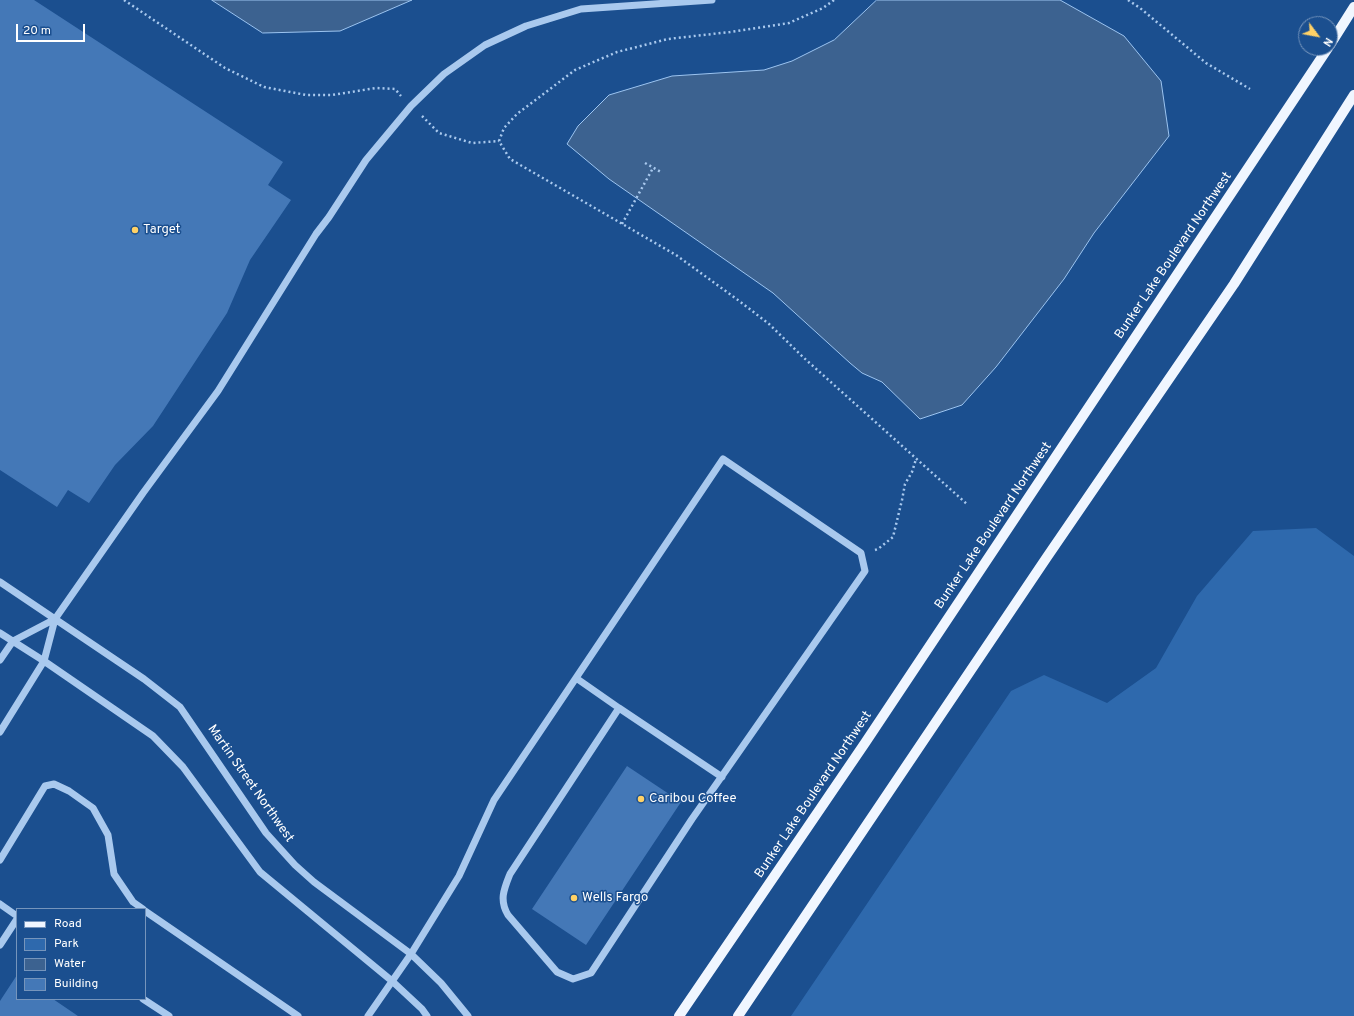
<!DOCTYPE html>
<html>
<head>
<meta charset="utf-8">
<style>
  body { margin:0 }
  #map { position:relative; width:1354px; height:1016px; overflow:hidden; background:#1b4f8f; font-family:Overpass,sans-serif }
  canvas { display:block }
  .legend { position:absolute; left:16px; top:908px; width:130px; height:92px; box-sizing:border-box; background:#1b4f8f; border:1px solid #7695bc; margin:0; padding:5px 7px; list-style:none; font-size:12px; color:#fff }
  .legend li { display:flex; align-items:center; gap:8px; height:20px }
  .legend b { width:20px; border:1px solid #7695bc }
  .north { position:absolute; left:1298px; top:16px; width:40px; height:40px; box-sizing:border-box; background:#1b4f8f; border:1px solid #7695bc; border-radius:50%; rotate:122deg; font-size:11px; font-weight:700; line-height:16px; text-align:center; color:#fff }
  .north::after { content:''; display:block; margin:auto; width:14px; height:18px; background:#ffd166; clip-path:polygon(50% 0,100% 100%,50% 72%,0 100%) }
  .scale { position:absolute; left:16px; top:24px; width:69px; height:18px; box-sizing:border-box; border:2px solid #fff; border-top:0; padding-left:5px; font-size:12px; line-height:14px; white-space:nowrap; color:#fff; -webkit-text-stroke:3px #1b4f8f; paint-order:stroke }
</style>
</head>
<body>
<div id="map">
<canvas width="1354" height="1016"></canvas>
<ul class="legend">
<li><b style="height:5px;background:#f0f6ff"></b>Road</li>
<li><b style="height:11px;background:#2e69ad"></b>Park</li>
<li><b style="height:11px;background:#3c6290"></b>Water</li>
<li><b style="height:11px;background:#4478b7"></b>Building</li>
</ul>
<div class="north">N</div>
<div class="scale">20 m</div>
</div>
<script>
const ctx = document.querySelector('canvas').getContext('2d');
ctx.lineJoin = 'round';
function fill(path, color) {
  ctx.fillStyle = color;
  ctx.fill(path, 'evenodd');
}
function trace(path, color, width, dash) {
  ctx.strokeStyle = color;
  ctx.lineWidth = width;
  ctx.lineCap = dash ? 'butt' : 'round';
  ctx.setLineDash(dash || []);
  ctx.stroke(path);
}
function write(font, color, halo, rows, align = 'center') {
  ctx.font = font + ' Overpass,sans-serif';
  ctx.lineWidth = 3;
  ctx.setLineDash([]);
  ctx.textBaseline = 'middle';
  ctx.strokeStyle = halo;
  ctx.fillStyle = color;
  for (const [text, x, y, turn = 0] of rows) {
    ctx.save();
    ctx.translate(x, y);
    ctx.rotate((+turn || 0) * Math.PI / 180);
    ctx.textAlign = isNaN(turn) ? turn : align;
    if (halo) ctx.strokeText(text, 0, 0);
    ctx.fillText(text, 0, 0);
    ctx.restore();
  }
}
fill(new Path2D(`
  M1316,528L1354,556V1016H791L1011,691L1044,675L1107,703L1156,668L1197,596L1253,531Z`), '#2e69ad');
const water = new Path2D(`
  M212,0H412L340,31L263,33Z
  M877,0H1060L1124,36L1161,81L1169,136L1094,233L1064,279L996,367L962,405L920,419L882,382L862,373L850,363L773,293L609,179L567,144L578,126L609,95L672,76L764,70L792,61L834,40Z`);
fill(water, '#3c6290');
trace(water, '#9cc4f0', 1);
fill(new Path2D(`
  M0,0H34L283,162L268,185L291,200L250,260L227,313L153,426L115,465L89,503L68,490L57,507L0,470Z
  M627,766L681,802L586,945L532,909Z
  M17,975V999H53L78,1016H0V1001Z`), '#4478b7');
trace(new Path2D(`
  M124,0L225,68L264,87L306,95H332L376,88L395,89L401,96
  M834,0L823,8L789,23L730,32L668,39L617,52L575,70L517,114L504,128L499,141L510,159L676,255L738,300L769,324L804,358L968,505
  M1128,0L1140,8L1206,63L1250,89
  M422,116L439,133L472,143L499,141
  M645,163L661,172
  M622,224L653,168
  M875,550L878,549L893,537L902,500L905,484L912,472L916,459`), '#a9c9ee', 2.5, [2, 3]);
trace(new Path2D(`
  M0,582L144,679L180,707L266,833L295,865L314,882L411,954L441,983L468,1016
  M0,633L44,661L153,736L183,767L260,872L392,981L422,1009L427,1016
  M0,660L13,641L55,619
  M619,708L722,777
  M0,732L44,661L55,619L143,493L218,391L316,234L329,217L366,160L411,106L444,74L485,45L526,26L581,9L712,0
  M0,860L45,786L54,784L69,791L93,808L108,835L114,874L133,902L143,909
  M0,904L17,916
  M145,911L298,1016
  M0,945L17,919
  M143,999L169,1016
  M368,1016L411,954L459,876L494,800L723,459L861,553L865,571L692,819L591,973L573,979L557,972L508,915C499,900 504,889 510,874L619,708L576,678`), '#a9c9ee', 7);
trace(new Path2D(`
  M1330,45L1354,7
  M679,1016L865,743L1328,48
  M738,1016L1047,557L1234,284L1354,95`), '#f0f6ff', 10);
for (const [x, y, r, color] of [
  [135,230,4,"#ffd166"],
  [641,799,4,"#ffd166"],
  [574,898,4,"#ffd166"]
]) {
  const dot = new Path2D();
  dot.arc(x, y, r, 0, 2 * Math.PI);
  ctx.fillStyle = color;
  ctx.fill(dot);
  trace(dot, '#1b4f8f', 1.5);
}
write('13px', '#fff', '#1b4f8f', [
  ["Target",143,230],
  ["Caribou Coffee",649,799],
  ["Wells Fargo",582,898]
], 'left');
write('13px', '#fff', '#1b4f8f', [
  ["Bunker Lake Boulevard Northwest",1174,256,-56],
  ["Bunker Lake Boulevard Northwest",994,526,-56],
  ["Martin Street Northwest",250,784,55],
  ["Bunker Lake Boulevard Northwest",814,795,-56]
]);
</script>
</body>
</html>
